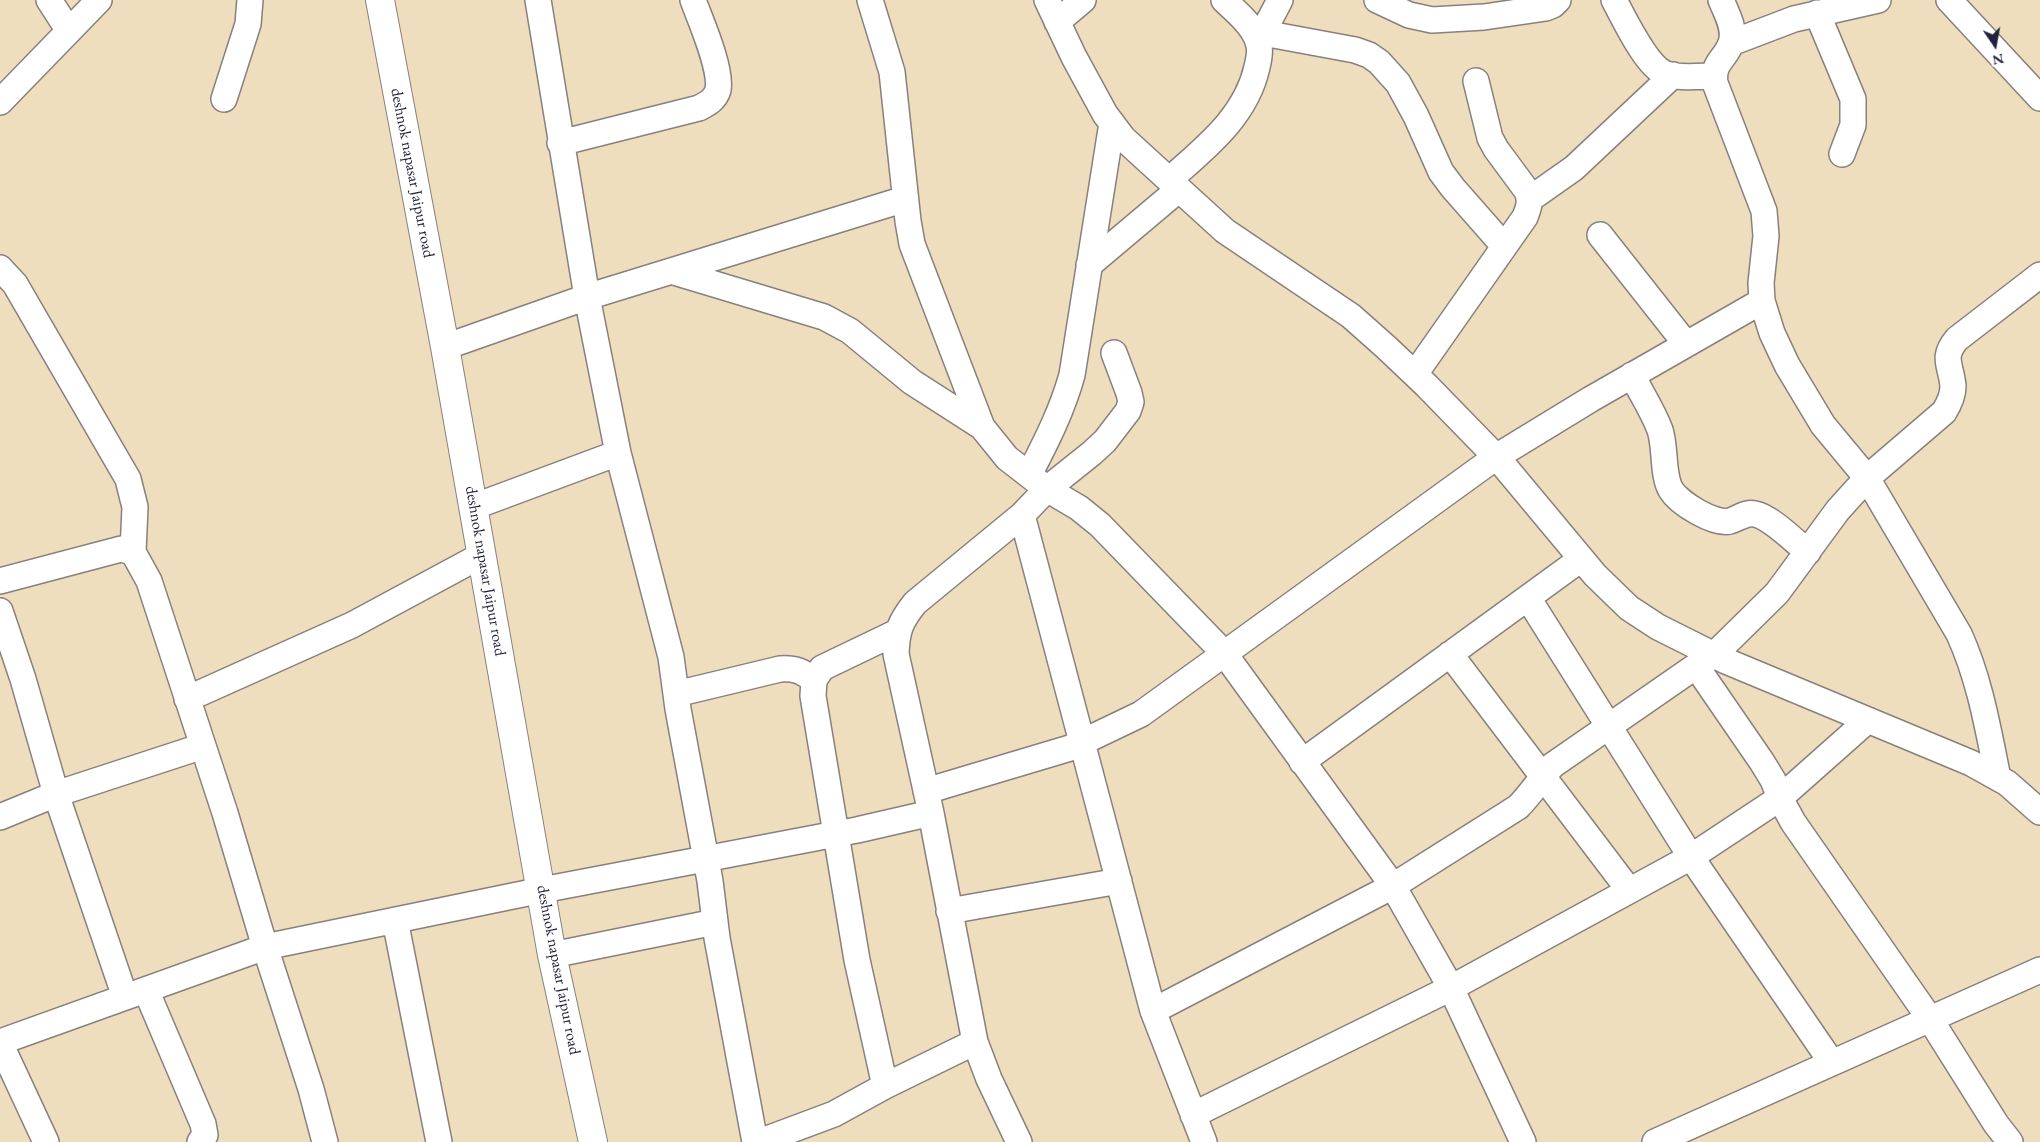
<!DOCTYPE html>
<html>
<head>
<meta charset="utf-8">
<style>
  body { margin:0 }
  #map { position:relative; width:2040px; height:1142px; overflow:hidden; background:#efdebd; font-family:"EB Garamond",serif }
  canvas { display:block }
  .north { position:absolute; left:1970px; top:20px; width:50px; height:50px; -webkit-text-stroke:4px #fff; paint-order:stroke; rotate:168deg; font-size:14px; font-weight:700; line-height:20px; text-align:center; color:#22223b }
  .north::after { content:''; display:block; margin:auto; width:18px; height:22px; background:#22223b; clip-path:polygon(50% 0,100% 100%,50% 72%,0 100%) }
</style>
</head>
<body>
<div id="map">
<canvas width="2040" height="1142"></canvas>
<div class="north">N</div>
</div>
<script>
const ctx = document.querySelector('canvas').getContext('2d');
ctx.lineJoin = 'round';
function trace(path, color, width, dash) {
  ctx.strokeStyle = color;
  ctx.lineWidth = width;
  ctx.lineCap = dash ? 'butt' : 'round';
  ctx.setLineDash(dash || []);
  ctx.stroke(path);
}
function write(font, color, halo, rows, align = 'center') {
  ctx.font = font + ' "EB Garamond",serif';
  ctx.lineWidth = 4;
  ctx.setLineDash([]);
  ctx.textBaseline = 'middle';
  ctx.strokeStyle = halo;
  ctx.fillStyle = color;
  for (const [text, x, y, turn = 0] of rows) {
    ctx.save();
    ctx.translate(x, y);
    ctx.rotate((+turn || 0) * Math.PI / 180);
    ctx.textAlign = isNaN(turn) ? turn : align;
    if (halo) ctx.strokeText(text, 0, 0);
    ctx.fillText(text, 0, 0);
    ctx.restore();
  }
}
const minor = new Path2D(`
  M49,0L69,31
  M538,0L587,297L618,453L671,657L678,709L710,881L717,938L755,1142
  M870,0L892,72L908,221L912,244L982,427L1007,458L1047,489L1079,508L1100,525L1224,653L1393,886L1451,988L1523,1142
  M1047,0L1074,57L1105,114L1123,138L1225,231L1351,316L1387,348L1426,385L1500,461L1595,575L1629,608L1658,627L1726,661L1971,763L2007,783L2040,812
  M1377,0L1409,15L1432,20L1484,17L1546,8L1553,5L1558,0
  M1614,0C1624,18 1645,64 1664,73C1675,79 1701,76 1714,76
  M1721,0C1726,12 1736,29 1731,43C1726,59 1712,62 1715,83L1764,211L1766,236L1761,283L1762,301L1772,333L1787,365L1823,425L1867,478L1959,634C1980,680 1988,729 1998,778
  M1949,0L2040,98
  M1817,13L1853,99V125L1842,154
  M1057,22L1083,0
  M1263,33L1355,50L1369,55L1379,62L1398,83L1416,116L1441,172L1453,188L1504,246
  M1258,42L1280,0
  M1731,43L1794,19L1878,0
  M224,99L248,24L250,0
  M0,102L99,0
  M560,143L699,108C707,104 715,100 718,90C722,69 701,22 693,0
  M1169,180C1205,148 1246,117 1257,67C1259,59 1261,49 1258,41C1252,24 1236,12 1224,0
  M1530,199L1574,168L1673,75
  M1600,235L1686,344
  M1089,265L1178,190
  M0,268L15,284L128,479L135,507L133,552
  M671,271L824,317L850,331L912,382L982,427
  M445,347L587,297L905,199
  M1415,374L1525,217C1529,207 1531,201 1527,191L1496,149L1490,138L1476,81
  M1632,375C1641,393 1653,411 1660,430C1666,448 1662,475 1671,490C1679,503 1714,525 1730,521C1739,518 1746,512 1755,514C1771,517 1795,542 1808,552
  M1029,475C1046,442 1062,411 1072,375L1112,123
  M473,507L618,453
  M1022,515L1153,1011L1204,1142
  M0,581L121,549L133,552L149,581L225,813L265,947L311,1089L325,1142
  M1528,598L1691,857L1832,1063
  M0,611L23,679L56,794L125,997
  M1450,654L1629,890
  M1696,666L1762,762L1773,780L1780,798L1793,822L1930,1019L1996,1124L2010,1142
  M676,694L780,669C795,668 802,671 814,680
  M187,699L352,625L482,555
  M1302,762L1581,559
  M926,791L1070,748L1141,714L1496,457L1591,399L1762,301
  M0,817L56,794L203,746
  M949,911L1119,881
  M395,920L439,1142
  M552,955L715,922
  M146,990L203,1124L205,1135L200,1142
  M1153,1011L1393,886L1518,807C1531,794 1540,779 1553,765L1696,666L1714,655L1777,593L1838,510L1867,478L1944,412C1949,404 1953,396 1953,386C1951,364 1941,358 1957,339L2040,275
  M0,1042L265,947L542,890L857,830L931,813
  M0,1043L46,1142
  M885,1086L857,960L813,696L814,680L822,668L897,632
  M1193,1115L1451,988L1691,857L1780,798L1868,720
  M759,1142L834,1114L885,1086L975,1042
  M1019,1142L989,1079L975,1042L931,813L896,654C897,630 900,622 915,603L1022,515L1047,489L1092,453L1105,441L1128,411L1131,402L1129,393L1114,353
  M1655,1142L2040,970`);
const major = new Path2D(`
  M380,0L445,347L552,955L593,1142`);
trace(minor, '#88807c', 28);
trace(major, '#88807c', 30);
trace(minor, '#fff', 25);
trace(major, '#fff', 28);
write('16px', '#22223b', '#fff', [
  ["deshnok napasar Jaipur road",412,173,79],
  ["deshnok napasar Jaipur road",485,571,80],
  ["deshnok napasar Jaipur road",558,970,79]
]);
</script>
</body>
</html>
